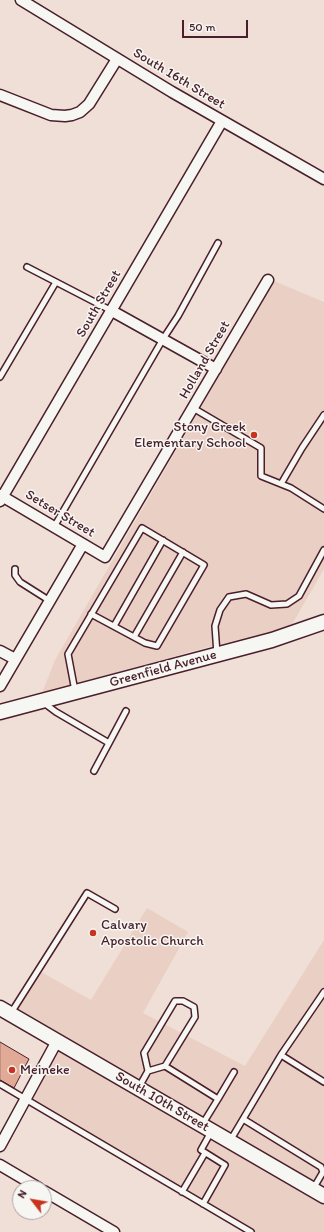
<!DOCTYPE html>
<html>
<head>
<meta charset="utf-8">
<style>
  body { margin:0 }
  #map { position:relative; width:324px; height:1232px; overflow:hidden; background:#efdfd7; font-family:Itim,sans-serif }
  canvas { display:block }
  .north { position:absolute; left:12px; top:1180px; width:40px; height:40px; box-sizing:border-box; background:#f6f6f2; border:1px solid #b1a0a2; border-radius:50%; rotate:301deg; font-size:11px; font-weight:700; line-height:16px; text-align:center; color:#4a1f2b }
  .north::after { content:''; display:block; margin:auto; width:14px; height:18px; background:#c8321e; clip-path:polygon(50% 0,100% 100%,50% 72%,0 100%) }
  .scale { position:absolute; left:182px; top:20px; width:66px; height:18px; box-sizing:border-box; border:2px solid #4a1f2b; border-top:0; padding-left:5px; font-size:12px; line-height:14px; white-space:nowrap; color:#4a1f2b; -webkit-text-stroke:3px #f6f6f2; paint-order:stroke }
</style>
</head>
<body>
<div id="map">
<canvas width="324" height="1232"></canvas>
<div class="north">N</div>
<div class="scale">50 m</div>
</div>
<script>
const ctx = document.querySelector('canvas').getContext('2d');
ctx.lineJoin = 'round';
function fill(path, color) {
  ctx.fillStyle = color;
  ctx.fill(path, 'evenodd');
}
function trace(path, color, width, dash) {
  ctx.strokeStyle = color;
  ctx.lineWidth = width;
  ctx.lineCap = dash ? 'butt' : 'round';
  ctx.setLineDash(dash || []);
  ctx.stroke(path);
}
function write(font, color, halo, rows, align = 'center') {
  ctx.font = font + ' Itim,sans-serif';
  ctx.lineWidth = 3;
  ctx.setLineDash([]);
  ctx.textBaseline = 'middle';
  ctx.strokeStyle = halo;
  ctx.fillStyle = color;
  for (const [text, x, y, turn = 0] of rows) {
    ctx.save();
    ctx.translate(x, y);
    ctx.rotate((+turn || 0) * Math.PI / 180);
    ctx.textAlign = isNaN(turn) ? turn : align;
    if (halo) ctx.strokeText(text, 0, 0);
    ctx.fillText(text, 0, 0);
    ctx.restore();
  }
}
fill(new Path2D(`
  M274,281L324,302V569L291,626L280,632L257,635L201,649L42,693L55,660Z
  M147,908L188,932L143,1013L245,1066L324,940V1232H256L134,1162L30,1098L58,1047L11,1018L41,972L91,1000Z`), '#eacfc4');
const building = new Path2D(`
  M0,1042L29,1059L14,1088L0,1080Z`);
fill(building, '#e0aa97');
trace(building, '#4a1f2b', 1);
const lane = new Path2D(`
  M27,267L112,311
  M0,377L56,282
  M193,408L261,448V476L291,488L324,509
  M281,484L302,448L324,415
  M54,527L163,339L178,316L218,243
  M15,569V575L20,582L50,601
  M114,626L163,540
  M134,637L183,552
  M217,654L215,626L220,610L229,597L246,594L271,605L287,604L299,596L324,550
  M75,691L68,654L142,528L204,565L157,646L145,643L91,614
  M44,703L56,712L109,743L126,711
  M94,771L109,743
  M11,1013L87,893L115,909
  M281,1055L324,992
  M165,1066L218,1099L202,1125
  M0,1084L251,1232
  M139,1087L148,1071L165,1066L195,1017L194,1007L183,1001H175L144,1053L148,1071
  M218,1099L234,1072
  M243,1119L321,1167L323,1172L313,1189
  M230,1141L281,1055L324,1082
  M182,1192L205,1153
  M203,1204L225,1165L201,1150L211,1132`);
const street = new Path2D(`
  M21,0L172,92L324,179
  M0,95L51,115L65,116L72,115L80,112L89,104L117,59
  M112,311L216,369
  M0,495L105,557L268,280
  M0,501L222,121
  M0,651L15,659
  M0,686L83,544
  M0,1146L57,1041
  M0,1165L39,1188
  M44,1191L114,1232`);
const secondary = new Path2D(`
  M0,712L272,640L324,622
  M0,1008L324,1196`);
trace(lane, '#4a1f2b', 8);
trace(street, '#4a1f2b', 13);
trace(secondary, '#4a1f2b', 17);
trace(lane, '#f6f6f2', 5);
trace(street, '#f6f6f2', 10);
trace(secondary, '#f6f6f2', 14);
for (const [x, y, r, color] of [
  [254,435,4,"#c8321e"],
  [93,933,4,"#c8321e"],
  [12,1070,4,"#c8321e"]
]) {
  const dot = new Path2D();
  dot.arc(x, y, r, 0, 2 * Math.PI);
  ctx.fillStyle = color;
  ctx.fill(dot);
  trace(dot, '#f6f6f2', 1.5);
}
write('14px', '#4a1f2b', '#f6f6f2', [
  ["South 16th Street",179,79,31],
  ["South Street",99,304,-60],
  ["Holland Street",205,360,-60],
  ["Setser Street",60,514,31],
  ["Greenfield Avenue",163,669,-15],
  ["South 10th Street",162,1102,30]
]);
write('14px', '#4a1f2b', '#f6f6f2', [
  ["Stony Creek",246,427,"right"],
  ["Elementary School",246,443,"right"],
  ["Calvary",101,925],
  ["Apostolic Church",101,941],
  ["Meineke",20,1070]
], 'left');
</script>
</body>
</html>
